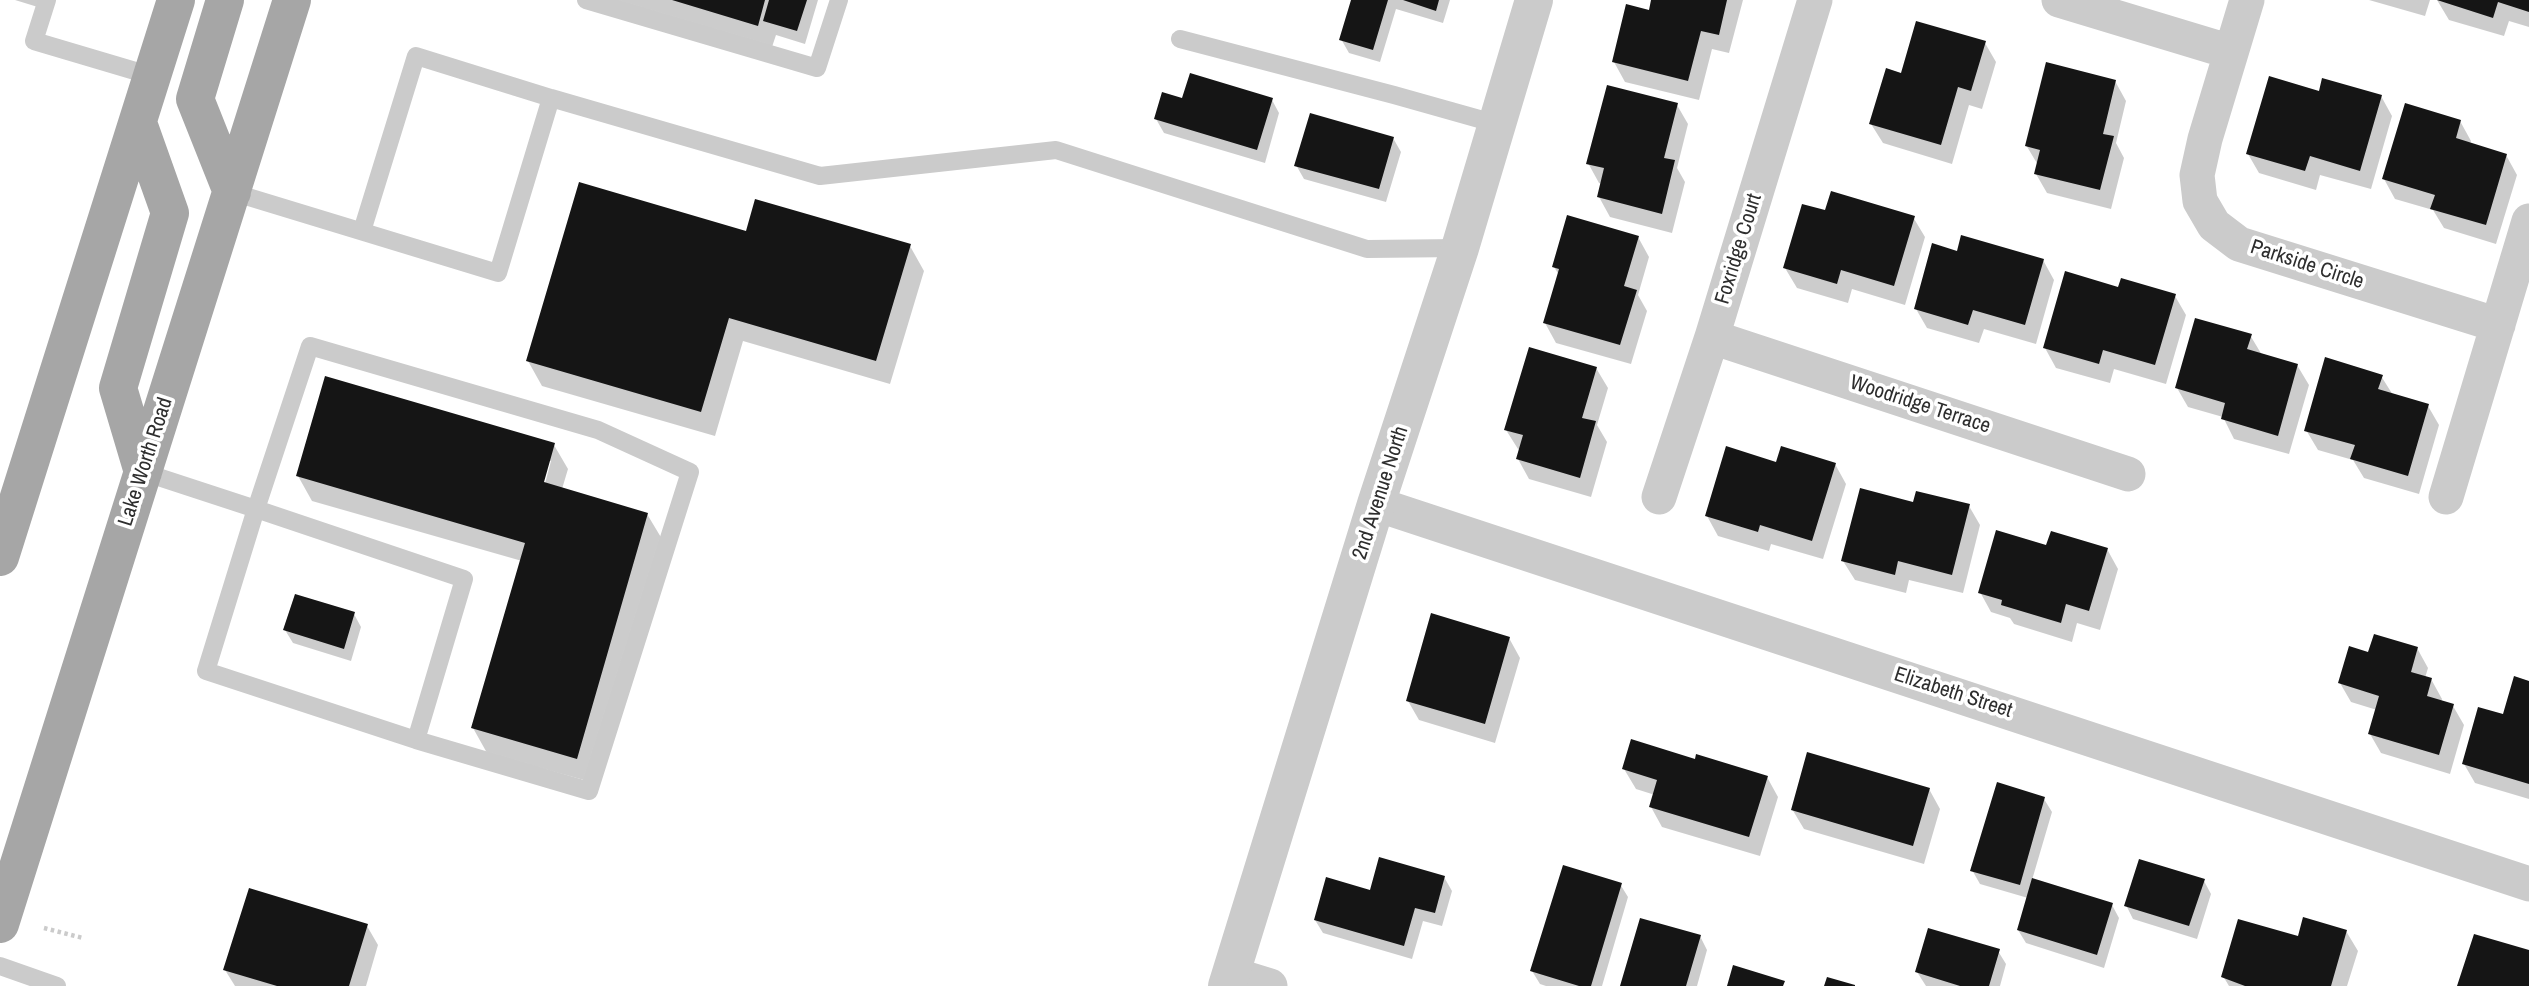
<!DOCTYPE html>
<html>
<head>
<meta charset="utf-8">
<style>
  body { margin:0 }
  canvas { display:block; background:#fff }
</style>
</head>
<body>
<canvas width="2529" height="986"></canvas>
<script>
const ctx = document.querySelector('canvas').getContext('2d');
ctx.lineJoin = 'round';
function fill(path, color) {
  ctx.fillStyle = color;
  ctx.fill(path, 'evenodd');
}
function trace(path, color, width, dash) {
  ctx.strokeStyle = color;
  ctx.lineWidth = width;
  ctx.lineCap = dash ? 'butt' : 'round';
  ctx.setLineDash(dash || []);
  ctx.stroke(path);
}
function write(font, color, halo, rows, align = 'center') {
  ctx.font = font + ' "Archivo Narrow",sans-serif';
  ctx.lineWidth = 7;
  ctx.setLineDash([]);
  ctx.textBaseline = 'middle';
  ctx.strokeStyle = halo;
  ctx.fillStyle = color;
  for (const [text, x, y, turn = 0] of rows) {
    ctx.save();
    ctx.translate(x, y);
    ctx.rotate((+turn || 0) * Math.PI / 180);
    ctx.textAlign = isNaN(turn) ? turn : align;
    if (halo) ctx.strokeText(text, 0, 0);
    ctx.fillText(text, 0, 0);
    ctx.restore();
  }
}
fill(new Path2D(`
  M15,0H43L41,8Z
  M604,0H818L805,44L776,35L771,50Z
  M1353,0H1450L1443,23L1396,9L1380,62L1349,53L1341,39Z
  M1653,0H1743L1729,53L1712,49L1699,100L1625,82L1614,62L1650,12Z
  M2369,0H2430L2425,16Z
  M2437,0H2529V27L2509,21L2504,36L2449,20Z
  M1985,43L1996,62L1982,109L1969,105L1952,164L1883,143L1871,124L1902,75Z
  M2115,81L2126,101L2116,143L2124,158L2111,209L2047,193L2036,174L2038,165L2026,145Z
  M2320,93L2381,96L2392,116L2371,189L2320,175L2316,190L2259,173L2248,154Z
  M1184,100H1272L1279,113L1265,163L1164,133L1156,119Z
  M1677,105L1688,124L1677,168L1685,182L1672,233L1610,217L1599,197L1602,184L1599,183L1588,163Z
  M2460,121L2471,141L2470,144L2506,155L2517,175L2496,244L2444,228L2433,210L2395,199L2384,179Z
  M1393,138L1401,152L1386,202L1304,179L1296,165Z
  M1826,213L1913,217L1925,237L1905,305L1852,289L1848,303L1797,288L1785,268Z
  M747,233L910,246L924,271L890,384L743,341L715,436L542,386L528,361Z
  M1638,237L1649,257L1638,295L1647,311L1631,364L1556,343L1545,323L1559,275L1554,267Z
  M1958,253L2043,260L2054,280L2036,344L1984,329L1979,343L1927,328L1916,309Z
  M2120,289L2175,296L2186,315L2166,384L2114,369L2110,383L2056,368L2045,348Z
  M2250,335L2262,355L2297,365L2309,385L2289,454L2234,439L2223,417L2188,407L2177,388Z
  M1596,368L1608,388L1597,425L1607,442L1591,497L1529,479L1518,459L1520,450L1518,449L1506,430Z
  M2381,376L2393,395L2428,406L2439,425L2419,494L2364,478L2353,460L2318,450L2306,430Z
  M554,445L568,469L562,489L647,514L662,539L591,782L487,753L473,728L522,561L312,501L298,476ZM548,461H551L543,491L540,490Z
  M1777,464H1835L1846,484L1823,559L1771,544L1769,551L1718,536L1707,516Z
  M1914,504L1969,506L1980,525L1963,593L1909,580L1906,593L1855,580L1843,561Z
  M2048,547L2107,549L2118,569L2100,630L2077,623L2072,642L2014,624L2010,618L1991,612L1980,592Z
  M354,614L361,627L351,661L293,643L285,630Z
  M1509,638L1520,658L1495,743L1419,720L1408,701Z
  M2417,648L2428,668L2425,678L2431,679L2442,699L2441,702L2453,706L2464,725L2450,774L2381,753L2370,734L2377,710L2351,702L2340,683Z
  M2529,683V799L2475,783L2464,764Z
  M1696,761L1767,777L1778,797L1760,856L1662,827L1651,807L1655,795L1636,789L1624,769Z
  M1929,789L1940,809L1924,864L1804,829L1792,809Z
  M2044,799L2052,812L2032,880L2112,905L2119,918L2104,968L2026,943L2018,930L2028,898L1980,884L1972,870Z
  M1444,877L1452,891L1442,926L1423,921L1412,959L1323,933L1315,920L1371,892Z
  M2204,881L2211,894L2197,939L2133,919L2126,905Z
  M1620,884L1628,897L1602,986H1546L1540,984L1532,971Z
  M367,926L378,945L366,986H235L225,970Z
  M2346,931L2358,951L2347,986H2229L2223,976L2299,938Z
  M1700,936L1707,950L1697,986H1622Z
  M1998,951L2006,964L2000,986H1926L1917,972Z`), '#0003');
fill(new Path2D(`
  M672,0H765L758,26Z
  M769,0H807L797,31L763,21Z
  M1351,0H1388L1373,50L1339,40Z
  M1403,0H1439L1436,11Z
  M1651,0H1727L1719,35L1701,31L1688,81L1612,62L1626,4L1649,10Z
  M2437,0H2529V12L2498,2L2493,18Z
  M1916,21L1986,41L1971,91L1958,87L1941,145L1869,124L1886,68L1901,73Z
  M2046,62L2116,80L2103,134L2114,136L2100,190L2034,174L2040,150L2025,146Z
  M1190,73L1273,98L1257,150L1154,119L1162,92L1182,98Z
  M2269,76L2319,91L2322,78L2382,95L2360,171L2310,156L2305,171L2246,154Z
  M1607,85L1678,103L1664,158L1675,160L1662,214L1597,197L1604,168L1586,164Z
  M2405,103L2461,120L2456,138L2507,154L2486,225L2430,209L2435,195L2382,179Z
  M1310,113L1394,137L1379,189L1294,166Z
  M579,182L746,231L755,199L911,244L876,361L729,318L701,412L526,361Z
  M1831,191L1915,216L1894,286L1841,270L1837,284L1783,268L1802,204L1825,210Z
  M1567,215L1639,236L1624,286L1637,290L1620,345L1543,323L1559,269L1552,267Z
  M1961,235L2044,259L2025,325L1973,310L1968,325L1914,309L1932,243L1957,251Z
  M2065,271L2118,287L2121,278L2176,294L2155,365L2103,350L2099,364L2043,348Z
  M2195,318L2252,334L2247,349L2298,364L2278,436L2221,419L2225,403L2175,388Z
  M1529,347L1597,367L1582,418L1596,421L1580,478L1516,459L1523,435L1504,430Z
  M2325,357L2383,375L2378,389L2429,404L2408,476L2350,459L2355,445L2304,431Z
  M325,376L555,443L544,482L648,513L577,759L471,728L525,543L296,476Z
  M1726,446L1776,462L1781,446L1836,463L1812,541L1760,525L1758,532L1705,516Z
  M1860,488L1913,502L1916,491L1970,504L1952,575L1898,561L1895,575L1841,561Z
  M1996,530L2046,545L2051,531L2108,548L2089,611L2066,604L2061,623L2001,605L2002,600L1978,593Z
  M295,594L355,612L344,649L283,630Z
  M1431,613L1510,637L1485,724L1406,701Z
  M2374,634L2418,647L2411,672L2432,678L2427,696L2454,704L2439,755L2368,734L2379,696L2338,683L2349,646L2368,652Z
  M2514,676L2529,681V784L2462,764L2478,707L2503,714Z
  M1631,739L1695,759L1696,754L1768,776L1749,837L1649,807L1657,780L1622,769Z
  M1807,752L1930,788L1913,846L1791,810Z
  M1997,782L2045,797L2020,885L1970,871Z
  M1379,857L1445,876L1435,913L1415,908L1404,946L1314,920L1326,877L1370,890Z
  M2139,859L2205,879L2189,926L2124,906Z
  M1563,865L1622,883L1591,986H1579L1530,971Z
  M2032,878L2113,903L2097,955L2017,930Z
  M249,888L368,924L349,986H277L223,970Z
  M2303,917L2347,930L2331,986H2245L2221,977L2238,919L2298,936Z
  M1640,918L1701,935L1686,986H1620Z
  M1928,928L2000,949L1989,986H1960L1915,972Z
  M2474,934L2529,950V986H2457Z
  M1733,965L1785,981L1783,986H1727Z
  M1827,977L1855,985V986H1824Z`), '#151515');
trace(new Path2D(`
  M44,928L83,938`), '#cbcbcb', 4.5, [3.5, 3.5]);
trace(new Path2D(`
  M47,0L34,41L152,76
  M586,0L817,68L839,0
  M1180,39L1394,95L1497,124
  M551,98L820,176L1056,150L1367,249L1460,248
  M232,192L498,273L551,98L416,56L362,231
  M143,472L256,509L206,671L416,740L589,791L690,472L598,430L310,346L256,509L464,579L416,740
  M0,966L57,986`), '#cbcbcb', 18);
trace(new Path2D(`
  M2059,0L2231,52
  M2247,0L2205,139L2197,175L2200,201L2214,225L2239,244L2498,325
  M1712,337L2128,474
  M1659,497L1712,337L1815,0
  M2446,497L2529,221
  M1376,504L2529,884
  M1231,974L1270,986`), '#cbcbcb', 35);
trace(new Path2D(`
  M1227,986L1376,504L1460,248L1534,0`), '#cbcbcb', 38);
trace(new Path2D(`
  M225,0L195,99L232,192
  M138,123L170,213L118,388L143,472
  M0,557L176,0
  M0,924L292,0`), '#a6a6a6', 38);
write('21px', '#2e2e2e', '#fff', [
  ["Foxridge Court",1739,249,-73],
  ["Parkside Circle",2307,265,18],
  ["Woodridge Terrace",1920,405,18],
  ["Lake Worth Road",146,462,-72],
  ["2nd Avenue North",1381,493,-72],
  ["Elizabeth Street",1953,693,18]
]);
</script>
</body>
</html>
